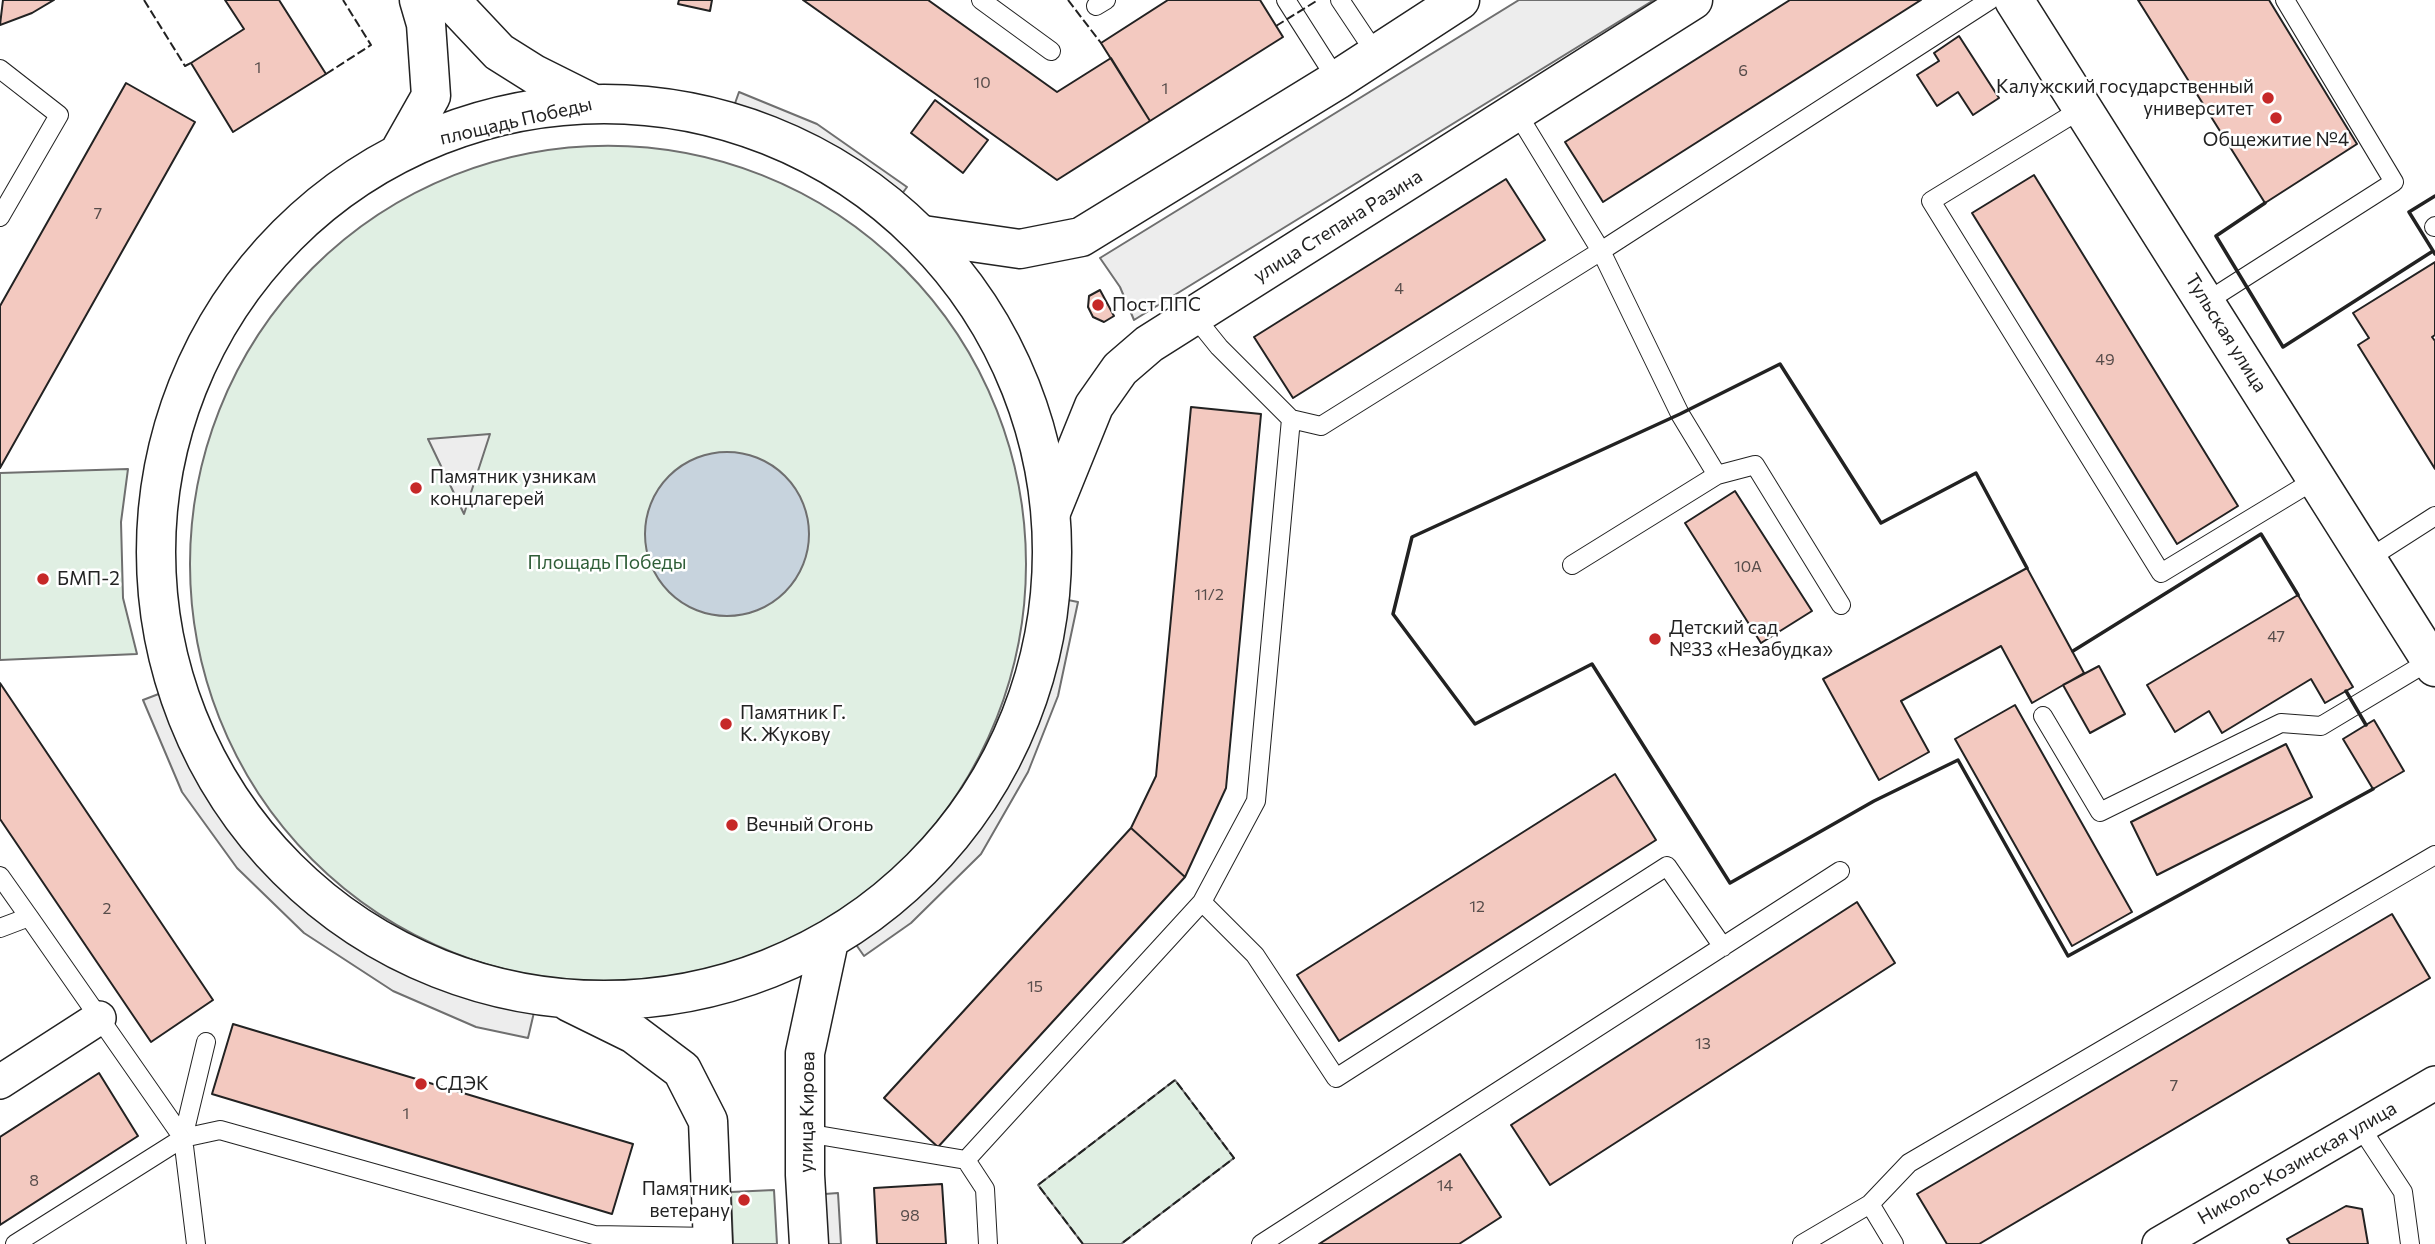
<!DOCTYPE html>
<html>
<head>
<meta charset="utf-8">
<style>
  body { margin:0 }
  canvas { display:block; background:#fff }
</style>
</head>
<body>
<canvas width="2435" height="1244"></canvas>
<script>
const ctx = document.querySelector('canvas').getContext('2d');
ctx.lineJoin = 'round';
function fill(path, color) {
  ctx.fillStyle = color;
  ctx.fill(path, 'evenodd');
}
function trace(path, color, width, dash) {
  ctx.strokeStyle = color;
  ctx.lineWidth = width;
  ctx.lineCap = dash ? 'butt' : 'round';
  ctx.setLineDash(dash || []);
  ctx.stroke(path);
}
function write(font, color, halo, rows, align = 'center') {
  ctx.font = font + ' Commissioner,sans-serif';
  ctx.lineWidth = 5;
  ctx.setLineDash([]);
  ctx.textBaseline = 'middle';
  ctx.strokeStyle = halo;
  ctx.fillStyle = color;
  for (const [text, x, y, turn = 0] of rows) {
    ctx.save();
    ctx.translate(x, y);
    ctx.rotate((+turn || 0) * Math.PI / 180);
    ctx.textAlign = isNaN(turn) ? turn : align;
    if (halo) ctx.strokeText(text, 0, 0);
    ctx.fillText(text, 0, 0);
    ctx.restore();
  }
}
const green = new Path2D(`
  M190 564a418 418 0 1 1 836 0a418 418 0 1 1-836 0Z
  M128,469L121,522L123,598L137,654L0,660V473Z
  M1175,1080L1234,1158L1121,1244H1083L1038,1185Z
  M774,1190L777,1244H733L731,1192Z`);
fill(green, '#e0efe3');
trace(green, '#6f6f6f', 2);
const parking = new Path2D(`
  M1519,0H1654L1134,320L1120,287L1100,258Z
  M739,92L817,124L907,187L896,202L808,139L733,109Z
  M490,434L464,514L428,439Z
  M1058,598L1078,602L1058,696L1028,772L981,854L911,923L864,956L850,936L898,904L964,837L1011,761L1041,687Z
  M169,690L202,764L241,826L291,884L348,929L414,968L535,1008L528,1038L476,1027L393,991L304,933L237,868L182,792L143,700Z
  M838,1193L841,1244H814L811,1195Z`);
fill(parking, '#ededed');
trace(parking, '#6f6f6f', 2);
const water = new Path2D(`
  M645 534a82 82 0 1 1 164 0a82 82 0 1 1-164 0Z`);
fill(water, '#c7d3dd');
trace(water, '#6f6f6f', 2);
const building = new Path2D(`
  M3,0H54L32,13L0,25Z
  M225,0H279L326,74L233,132L191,63L244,29Z
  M679,0H712L710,11L678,4Z
  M803,0H928L1057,92L1111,58L1150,121L1057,180Z
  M1168,0H1260L1283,37L1150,121L1101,43Z
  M1790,0H1921L1603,202L1565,142Z
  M2138,0H2269L2357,144L2265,203Z
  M1959,36L1999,98L1973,115L1958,92L1937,106L1917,75L1939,61L1934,53Z
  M126,83L195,122L0,468V306Z
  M935,100L988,140L963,173L911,133Z
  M2034,175L2238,506L2177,544L1972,213Z
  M1506,179L1545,240L1293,398L1254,337Z
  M2435,262V335L2432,337L2435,341V469L2358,345L2369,338L2353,313Z
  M1100,290L1114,316L1104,322L1093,317L1088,307L1089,296Z
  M1191,407L1261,414L1226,788L1185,877L1131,828L1156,776Z
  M1735,491L1812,611L1761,643L1685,523Z
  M2027,568L2084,673L2032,703L2001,646L1901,701L1929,752L1879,780L1823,679Z
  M2298,595L2353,687L2325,703L2311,679L2222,733L2209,711L2175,732L2147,685Z
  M2099,666L2125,714L2090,733L2063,685Z
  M0,683L213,1000L151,1042L0,819Z
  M2015,705L2132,912L2072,946L1955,739Z
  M2374,720L2404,771L2373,789L2343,739Z
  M2286,744L2312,797L2157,875L2131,822Z
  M1615,774L1656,840L1339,1041L1297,975Z
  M1131,828L1185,877L938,1147L884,1098Z
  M1857,902L1895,963L1550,1185L1511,1125Z
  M2392,914L2430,978L1979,1244H1947L1917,1194Z
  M233,1024L633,1144L612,1214L212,1094Z
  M99,1073L138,1136L0,1225V1137Z
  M1460,1154L1501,1217L1459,1244H1319Z
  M942,1184L946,1244H877L874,1188Z
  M2346,1206L2362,1209L2368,1244H2290L2287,1239Z`);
fill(building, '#f3c9c0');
trace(building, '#222', 2);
const service = new Path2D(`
  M981,0L1051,51
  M1286,0L1337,80
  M1340,0L1376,54
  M1096,6L1106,0
  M0,69L59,115L0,217
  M2083,108L1931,201L2161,573L2318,478
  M2434,227L2435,226
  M2206,302L2394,182L2285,0
  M1291,419L1321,426L1601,251L1517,113
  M2368,559L2435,516
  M1572,565L1717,475
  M1841,605L1755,465L1717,475L1680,414L1601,251L1990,0
  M2043,716L2100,812L2281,723L2321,726L2431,660
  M0,876L29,917L0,928
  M1202,902L1255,955L1336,1078L1667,866L1723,947
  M29,917L183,1138L206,1042
  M2359,1125L2403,1192L2410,1244
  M806,1133L966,1160L985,1189L988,1244
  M183,1138L220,1130L594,1235L713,1237
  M966,1160L1202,902L1256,801L1291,419L1219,347L1194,316
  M1870,1204L1909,1163L2435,855
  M15,1244L183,1138L196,1244
  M1261,1244L1840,871
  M1802,1244L1870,1204L1894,1244`);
const minor = new Path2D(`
  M0,1082L99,1018
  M2159,1244L2435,1083`);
const tertiary = new Path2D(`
  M2014,0L2435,667`);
const secondary = new Path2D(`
  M923,235L1020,249L1081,237L1337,80L1460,0
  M1051,512L1094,406L1120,369L1149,344L1693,0`);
const primary = new Path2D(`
  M450,0L499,52L534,74L588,101
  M156 552a448 448 0 1 1 896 0a448 448 0 1 1-896 0Z
  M401,149L431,96L426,24L419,0
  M569,1002L634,1034L682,1070L708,1121L713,1244
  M809,1244L805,1175V1053L829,941`);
trace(service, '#222', 20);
trace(minor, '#222', 36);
trace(tertiary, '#222', 41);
trace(secondary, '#222', 41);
trace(primary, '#222', 41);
trace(service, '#fff', 18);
trace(minor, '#fff', 33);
trace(tertiary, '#fff', 38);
trace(secondary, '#fff', 38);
trace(primary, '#fff', 38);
trace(new Path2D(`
  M144,0L185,66L191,63
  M1068,0L1101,43
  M1276,26L1318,0
  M326,74L371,45L343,0
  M1083,1244L1038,1185L1175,1080L1234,1158L1121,1244`), '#222', 2, [9, 3.5]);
trace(new Path2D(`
  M2435,196L2409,212L2435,254
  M2265,203L2216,236L2283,347L2433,251
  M2027,568L1976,473L1881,523L1780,364L1680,414L1412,537L1393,614L1475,724L1592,664L1730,883L1874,801L1958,760L2068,956L2373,789
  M2073,651L2261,534L2298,595
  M2346,691L2366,725`), '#222', 3.5);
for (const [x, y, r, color] of [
  [2268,98,7,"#c62828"],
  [2276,118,7,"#c62828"],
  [1098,305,7,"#c62828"],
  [416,488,7,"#c62828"],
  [43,579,7,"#c62828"],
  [1655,639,7,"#c62828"],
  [726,724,7,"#c62828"],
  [732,825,7,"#c62828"],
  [421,1084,7,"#c62828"],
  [744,1200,7,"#c62828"]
]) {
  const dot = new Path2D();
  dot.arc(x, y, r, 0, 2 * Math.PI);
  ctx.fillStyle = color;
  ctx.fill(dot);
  trace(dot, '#fff', 2.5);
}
write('16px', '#564c4a', null, [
  ["1",258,68],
  ["6",1743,71],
  ["10",982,83],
  ["1",1165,89],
  ["7",98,214],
  ["4",1399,289],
  ["49",2105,360],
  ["10А",1748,567],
  ["11/2",1209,595],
  ["47",2276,637],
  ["12",1477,907],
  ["2",107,909],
  ["15",1035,987],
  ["13",1703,1044],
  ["7",2174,1086],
  ["1",406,1114],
  ["8",34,1181],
  ["14",1445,1186],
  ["98",910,1216]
]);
write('19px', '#222', '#fff', [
  ["Калужский государственный",2254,87,"right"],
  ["университет",2254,109,"right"],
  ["Общежитие №4",2276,140,"center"],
  ["Пост ППС",1112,305],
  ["Памятник узникам",430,477],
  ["концлагерей",430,499],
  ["БМП-2",57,579],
  ["Детский сад",1669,628],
  ["№33 «Незабудка»",1669,650],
  ["Памятник Г.",740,713],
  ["К. Жукову",740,735],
  ["Вечный Огонь",746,825],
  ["СДЭК",435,1084],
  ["Памятник",730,1189,"right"],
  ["ветерану",730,1211,"right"]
], 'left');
write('19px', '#222', '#fff', [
  ["площадь Победы",516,121,-13],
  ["улица Степана Разина",1338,226,-32],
  ["Тульская улица",2226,333,58],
  ["улица Кирова",807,1112,-89],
  ["Николо-Козинская улица",2297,1163,-30]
]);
write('19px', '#2f5e38', '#fff', [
  ["Площадь Победы",607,563]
]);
</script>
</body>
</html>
